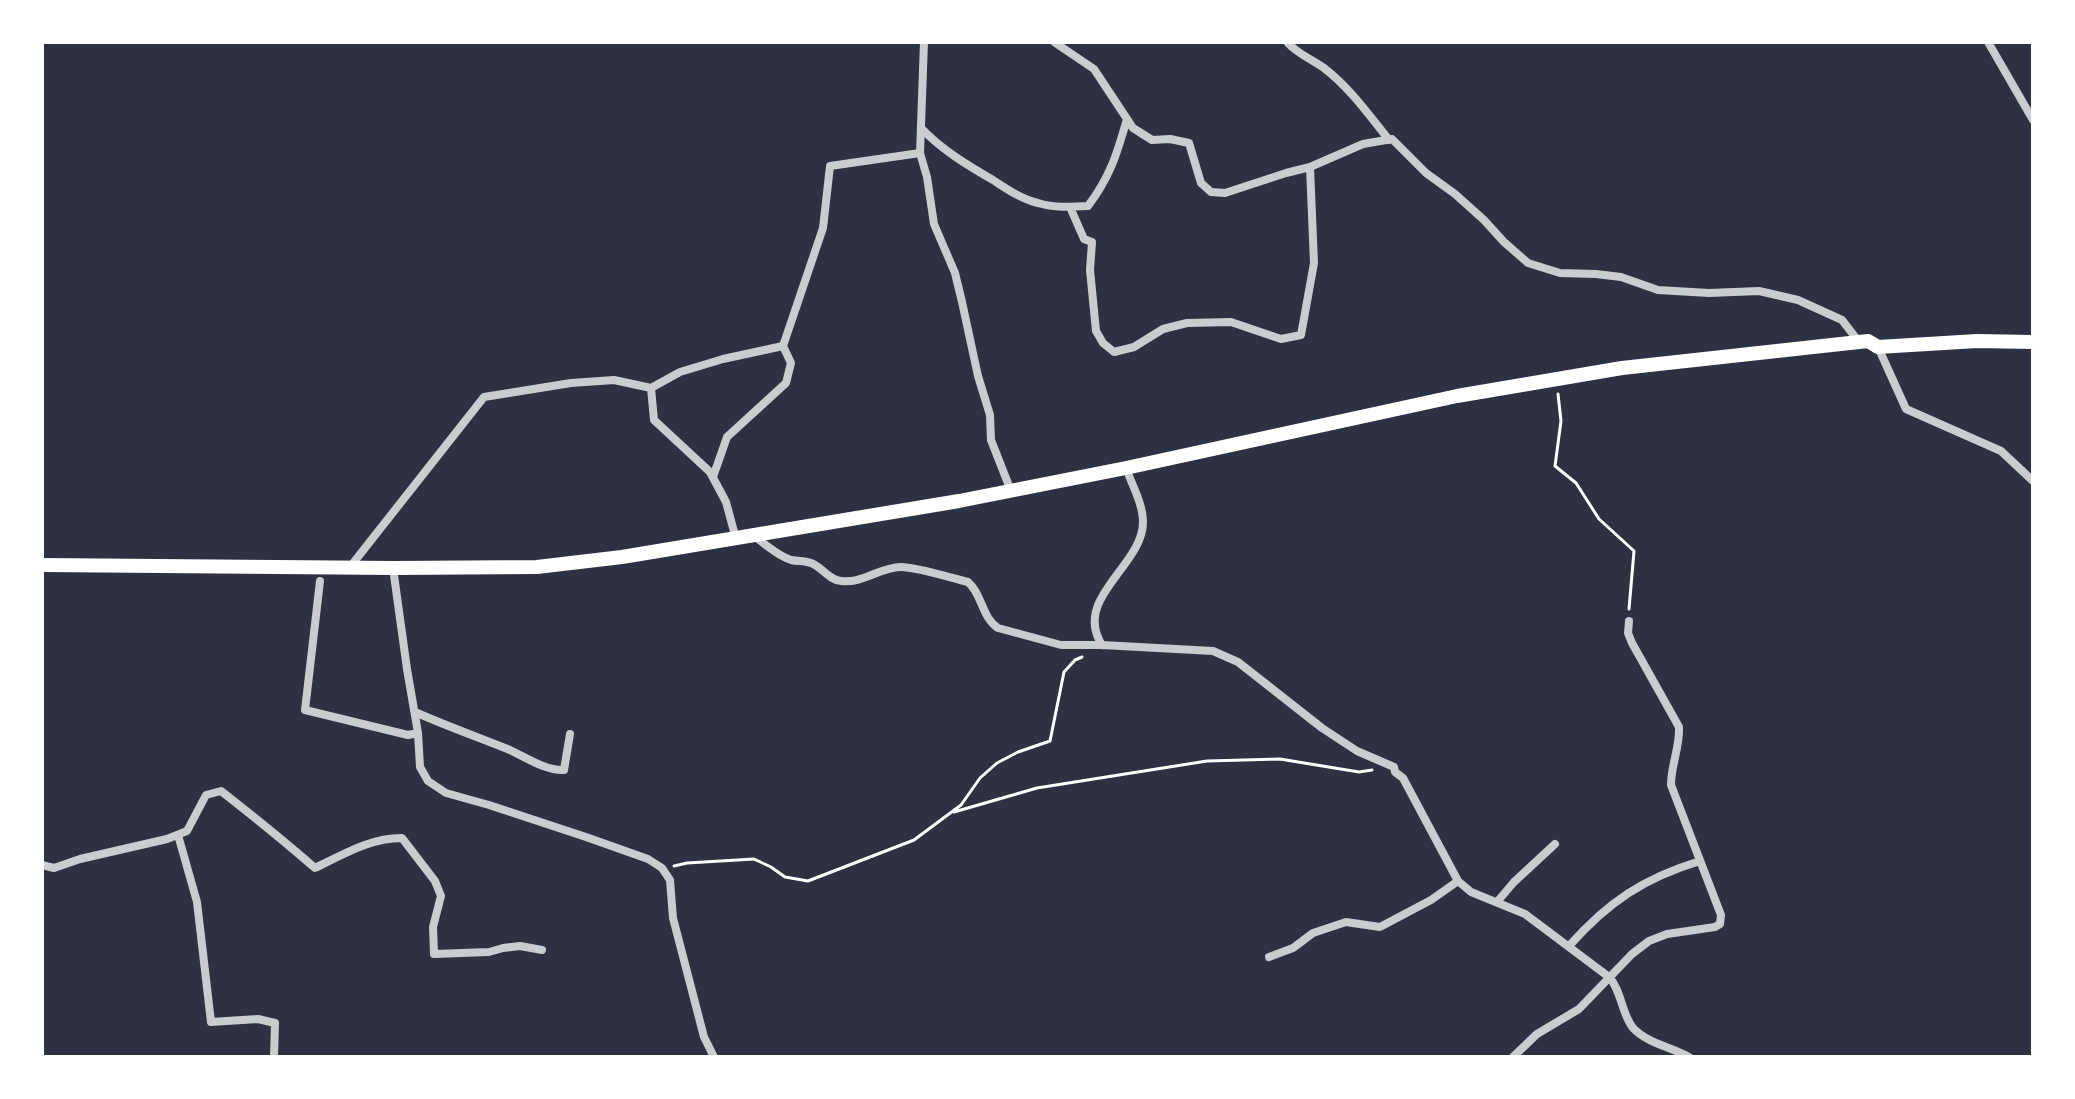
<!DOCTYPE html>
<html>
<head>
<meta charset="utf-8">
<style>
  body { margin:0 }
  #map { position:relative; width:2075px; height:1099px; overflow:hidden; background:#2d3142; font-family:"PT Sans Narrow",sans-serif }
  canvas { display:block }
  .frame { position:absolute; inset:0; border:44px solid #fff; pointer-events:none }
</style>
</head>
<body>
<div id="map">
<canvas width="2075" height="1099"></canvas>
<div class="frame"></div>
</div>
<script>
const ctx = document.querySelector('canvas').getContext('2d');
ctx.lineJoin = 'round';
function trace(path, color, width, dash) {
  ctx.strokeStyle = color;
  ctx.lineWidth = width;
  ctx.lineCap = dash ? 'butt' : 'round';
  ctx.setLineDash(dash || []);
  ctx.stroke(path);
}
trace(new Path2D(`
  M1558,394L1561,421L1555,466L1576,483L1599,519L1634,551L1629,609
  M954,812L1037,788L1207,761L1280,759L1359,772L1372,770
  M674,866L687,863L754,859L771,867L785,877L808,881L914,840L961,805L980,778L997,763L1018,752L1050,741L1064,672L1075,660L1082,657`), '#fff', 3);
trace(new Path2D(`
  M1054,42L1094,69L1133,128L1152,140L1170,139L1189,143L1201,183L1211,192L1225,193L1286,173L1310,167L1363,144L1392,139L1426,173L1455,194L1484,220L1504,242L1528,263L1560,273L1596,274L1621,277L1658,290L1709,293L1759,291L1798,300L1842,320L1859,342
  M1287,42C1297,54 1312,59 1324,68C1350,88 1369,115 1389,140
  M1988,42L2033,120
  M921,128C942,150 967,165 993,180C1007,189 1021,199 1038,203C1054,208 1071,207 1088,206C1110,177 1117,154 1127,119
  M920,153L927,177L934,224L955,273L962,302L978,376L990,415L991,440L1011,491
  M1070,207L1084,239L1092,242L1090,270L1096,331L1103,343L1114,352L1134,347L1163,329L1187,323L1231,322L1281,339L1301,335L1314,263L1310,167
  M1878,347L1906,409L2001,451L2033,481
  M651,388L654,420L710,472L726,502L736,539
  M713,477L727,437L786,383L791,363L783,346
  M754,536C765,544 778,556 791,560C800,562 807,560 815,565C824,570 830,580 841,581C862,584 880,567 901,567C917,567 951,578 968,582C982,594 982,618 998,628L1061,645H1102L1213,651L1238,662L1322,728L1357,751L1394,767L1395,772L1403,778L1458,881L1471,892L1525,914L1609,977C1622,991 1621,1013 1633,1028C1647,1043 1671,1047 1689,1057
  M350,567L484,397L571,383L614,380L651,388L680,372L723,359L783,346L823,228L830,166L920,153L924,42
  M393,568L407,669L418,733L420,767L428,781L446,793L489,805L586,837L648,859L662,868L670,880L673,918L704,1037L714,1057
  M320,581L305,710L408,735L418,733
  M1102,645C1072,598 1143,566 1143,522C1143,504 1132,485 1126,468
  M415,712C444,725 475,736 505,748C523,755 544,771 564,770L570,734
  M178,835L197,902L211,1022L258,1019L275,1023L274,1057
  M42,865L54,868L80,859L167,839L187,831L206,795L221,791C253,816 284,841 315,868C344,854 370,838 402,838L435,881L441,896L433,927L434,954L489,952L503,948L520,946L542,950
  M1497,902L1514,882L1555,844
  M1569,946C1608,902 1644,878 1700,861
  M1269,957L1293,948L1313,933L1346,922L1380,927L1431,900L1458,881
  M1513,1057L1537,1034L1579,1009L1632,954L1649,941L1667,934L1715,927L1720,924L1721,915L1671,785C1671,765 1680,747 1679,727L1632,643L1628,633L1629,621`), '#caccd0', 8);
trace(new Path2D(`
  M42,565L393,568L537,567L622,557L959,501L1126,468L1457,396L1622,368L1868,341L1878,347L1977,341L2033,342`), '#fff', 14);
</script>
</body>
</html>
